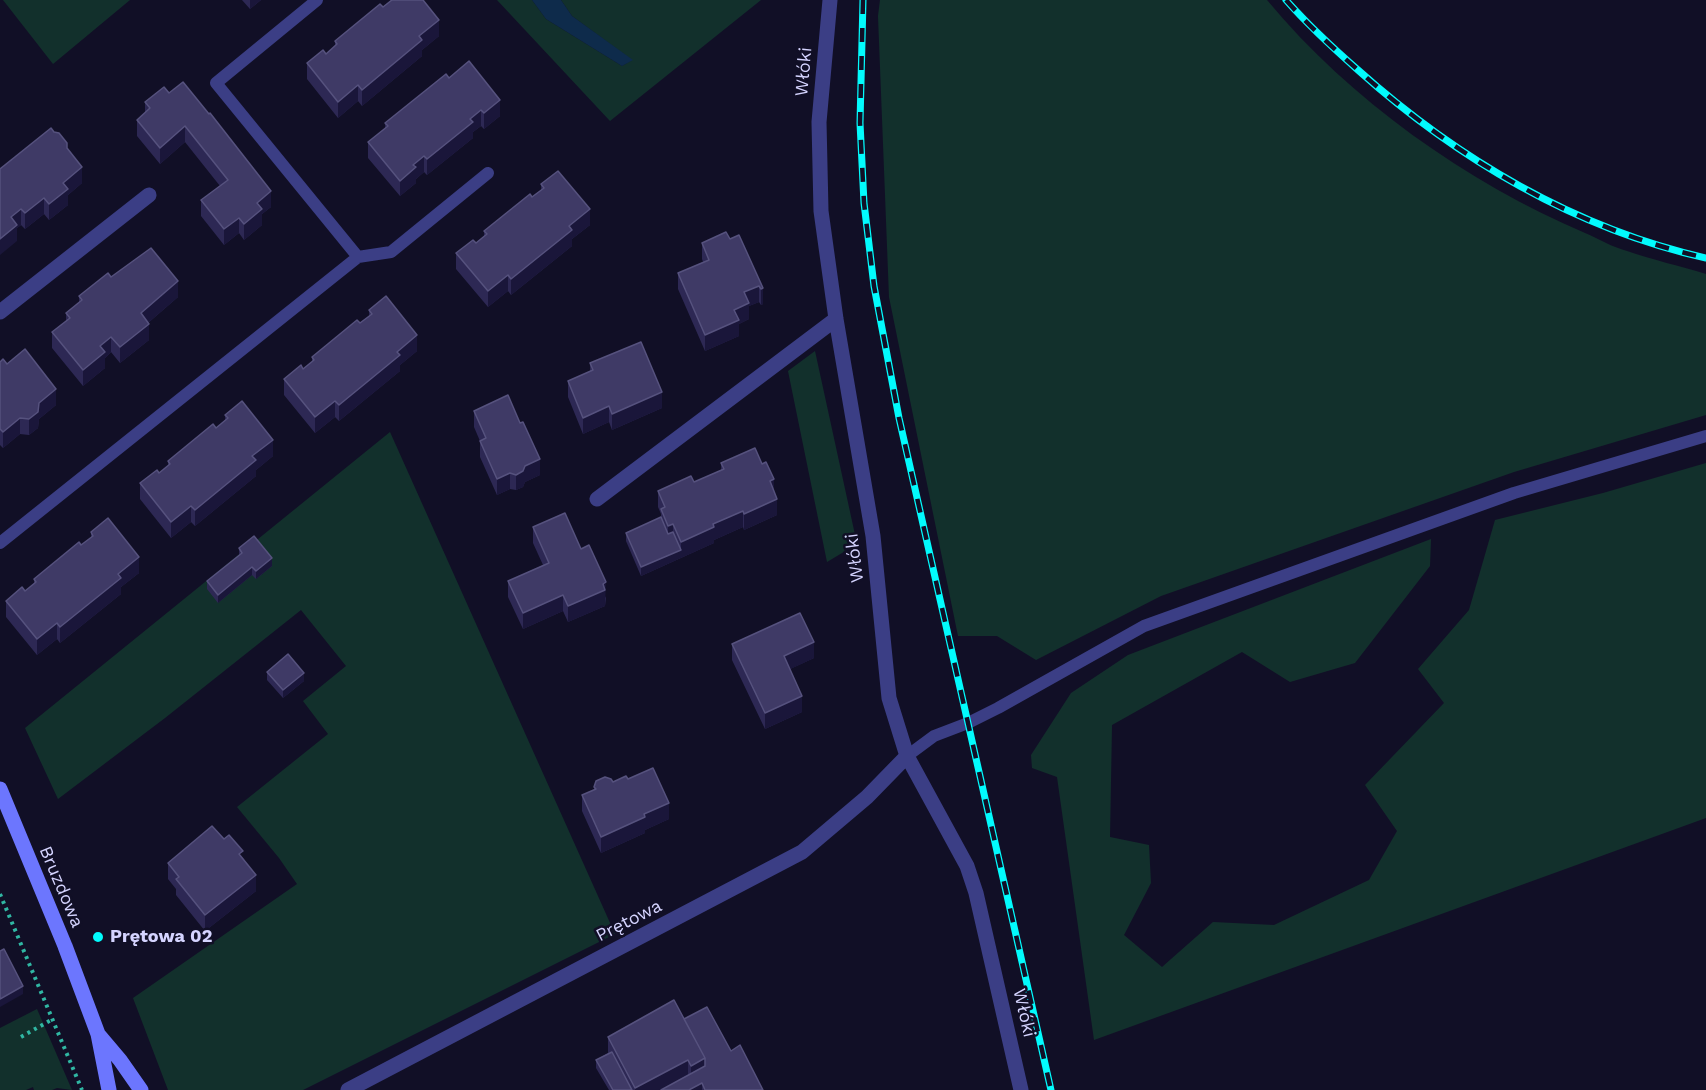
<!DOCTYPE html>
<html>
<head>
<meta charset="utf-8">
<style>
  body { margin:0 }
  canvas { display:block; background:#110f26 }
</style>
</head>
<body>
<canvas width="1706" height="1090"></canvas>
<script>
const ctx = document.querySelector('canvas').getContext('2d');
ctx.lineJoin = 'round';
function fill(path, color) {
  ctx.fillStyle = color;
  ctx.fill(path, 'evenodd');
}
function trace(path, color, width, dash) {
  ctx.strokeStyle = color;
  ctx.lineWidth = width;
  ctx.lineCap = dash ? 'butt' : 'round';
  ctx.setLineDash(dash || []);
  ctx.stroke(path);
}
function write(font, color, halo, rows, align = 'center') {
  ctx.font = font + ' "Work Sans",sans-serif';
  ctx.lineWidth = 5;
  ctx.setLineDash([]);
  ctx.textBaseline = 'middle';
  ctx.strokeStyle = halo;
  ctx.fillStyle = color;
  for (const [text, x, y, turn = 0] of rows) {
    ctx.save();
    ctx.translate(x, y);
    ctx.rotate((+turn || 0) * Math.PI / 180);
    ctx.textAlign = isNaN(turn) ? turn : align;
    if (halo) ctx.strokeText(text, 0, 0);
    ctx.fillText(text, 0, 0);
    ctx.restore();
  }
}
fill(new Path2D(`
  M3,0H130L53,64Z
  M497,0H532L546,19L622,66L632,60L572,16L561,0H761L610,121Z
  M880,0H1267C1350,100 1466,182 1585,233C1599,239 1612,247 1627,251C1653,260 1680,266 1706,274V415L1514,472L1161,596L1036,660L997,636H958L889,297L878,16Z
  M815,351L857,544L827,562L788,371Z
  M390,432L615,934L303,1090H168L133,998L297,884L279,858L237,807L328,734L303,701L346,666L301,610L165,718L58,799L25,728Z
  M1706,463V818L1094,1040L1057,777L1032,768L1031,755L1071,693L1128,655L1431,539L1430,566L1355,663L1290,682L1242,652L1112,725L1110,837L1149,845L1151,883L1124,935L1162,967L1213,922L1274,925L1369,880L1397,831L1365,785L1444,703L1418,669L1469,610L1495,520L1603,493Z
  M37,1009L72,1090L57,1088L52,1090H34L33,1087L26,1090H0V1028Z`), '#12302c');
fill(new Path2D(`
  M532,0H561L572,16L633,60L622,66L546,19Z`), '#0e2b4b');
trace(new Path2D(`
  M0,894L82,1090
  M21,1037L51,1020`), '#30b7a3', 4, [3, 4.5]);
trace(new Path2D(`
  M358,257L391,252L488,173
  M0,543L358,257L216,83L317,0
  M907,756L934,736L968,723L998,708L1144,626L1514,493L1706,436`), '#3b3e85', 12);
trace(new Path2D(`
  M830,0L819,122L821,211L836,319L873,536L889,698L907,756L967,866L976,893L1021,1090
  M0,312L149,195
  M597,499L836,319
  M348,1090L802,852L867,797L907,756`), '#3b3e85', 15);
trace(new Path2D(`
  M0,789L65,946L98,1034L109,1090
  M98,1034L120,1060L141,1090`), '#6c76fe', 15);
const rail = new Path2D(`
  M863,0L860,123L864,203L874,286L899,418L1051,1090
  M1286,0C1308,25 1333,48 1358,70C1456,158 1576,229 1706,258`);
trace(rail, '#02fbfd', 7);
trace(rail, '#110f26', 4.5, [14]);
fill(new Path2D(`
  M242,0H261L250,9Z
  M391,0H423L439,36L422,50V56L362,106L358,101L338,118L307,79V63L326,54L335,46V41L383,7Z
  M449,78L500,116L484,129L481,126L473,132V138L427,175L424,172L416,179V183L400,196L368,158V142L385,128V123Z
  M164,87L271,207L262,214V225L244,240L239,233L224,245L201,216V200L220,186L185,142L160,164L137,136V120L145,113V102Z
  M67,149L82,183L68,195V205L49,220L44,214L25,229L21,225L17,228V241L0,169Z
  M541,184L590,225L572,239V246L511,295L508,291L488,307L456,269V253L476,243L484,236V231L541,190Z
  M730,239L763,288V304L761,305L759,302L749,306V319L739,324V336L705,351L678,289V273L703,262L702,259V243Z
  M111,277L178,297L148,323L149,340L120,363L111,352L105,358V368L83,386L52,348V332L66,322V313L79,303V296Z
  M369,310L417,351L400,365V371L339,421L335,417L315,433L284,395V379L303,369L312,362V357L369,316Z
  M0,362L7,364L56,405L39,419L38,428L29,435L20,434L3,448L0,445Z
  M590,363L662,408L612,430L609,422L583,434L568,397V381L590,371Z
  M474,411L540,475L525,482L523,487L516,490L510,489L497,495L480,457V441L474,427Z
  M225,415L273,456L256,470V476L195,526L191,522L171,538L140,499V483L159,473L168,466V461L216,428L225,420Z
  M721,463L774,491L777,515L744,530L743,527L714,540V543L641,576L626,541V533L661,517V514L658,507V491L694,482L721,470Z
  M533,527L581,549L606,598L605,606L568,622L563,611L523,629L508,597V581L543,565L533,543Z
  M91,532L139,573L121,587V594L60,643L57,639L37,655L6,617V601L25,591L34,584V579L91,538Z
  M239,548L272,566L256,579L252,575L218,603L207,589V581L239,556Z
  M732,644L814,658L790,669L802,712L765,729L732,660Z
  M267,672L304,681L283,698L267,680Z
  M628,779L669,819L645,830V833L601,853L582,811V795L594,790V787Z
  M224,839L243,858L256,891L205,931L176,895V889L168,879V863Z
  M684,1019L731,1051L763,1090H609L596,1068V1060L608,1053V1037Z`), '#2d2854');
fill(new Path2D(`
  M250,0H261L250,9Z
  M439,20V36L422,50V56L362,106V90L419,36Z
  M358,85V101L338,118V102Z
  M500,100V116L484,129V113Z
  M481,110V126L473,132V138L427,175V159L470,119Z
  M185,126V142L160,164V148Z
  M424,156V172L416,179V183L400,196V181L413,165Z
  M82,167V183L68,195V205L49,220V204L63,183Z
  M271,191V207L262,214V225L244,240V224L257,203Z
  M44,198V214L25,229V213Z
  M21,209V225L17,228V241L0,255V239L11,217Z
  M590,209V225L572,239V246L511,295V279L569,226Z
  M239,218V233L224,245V229Z
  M508,275V291L488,307V291Z
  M178,281V297L141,329V313Z
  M759,286V302L749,306V319L739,324V336L705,351V335L744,292Z
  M763,288V304L761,305V289Z
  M149,324V340L120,363V347Z
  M417,335V351L400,365V371L339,421V405L397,352Z
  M111,337V352L105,358V368L83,386V370L100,346Z
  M56,389V405L39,419L38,428L29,435V419L39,403Z
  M662,392V408L612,430V414Z
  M335,401V417L315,433V417Z
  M609,406V422L583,434V418Z
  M20,418V434L3,448V432Z
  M273,440V456L256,470V476L195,526V510L252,456Z
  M540,459V475L525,482L523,487L516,490V475L525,466Z
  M510,473V489L497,495V479Z
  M774,479V495L770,481Z
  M777,499V515L744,530V514Z
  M191,506V522L171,538V522Z
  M743,511V527L714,540V543L641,576V567L681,550V542L713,524Z
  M673,524V540L668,542V526Z
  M139,557V573L121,587V594L60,643V627L118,574Z
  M272,558V566L256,579V571Z
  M252,567V575L218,603V595Z
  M606,582L605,606L568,622V606Z
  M563,595V611L523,629V613Z
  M57,623V639L37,655V639Z
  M814,642V658L784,672V656Z
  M304,673V681L283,698V690Z
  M802,696V712L765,729V713Z
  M669,803V819L645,830V833L601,853V837L644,814Z
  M256,875V891L205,931V915Z
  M23,986V994L0,1007V999Z
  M705,1058V1074L691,1082V1066Z
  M688,1060V1076L661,1090H635V1088Z
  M702,1083V1090H689Z`), '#1a163a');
const building = new Path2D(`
  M392,0H423L439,20L419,36L422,40L362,90L358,85L338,102L307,63L323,50L326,54L337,44L335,41L380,4L383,7Z
  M469,61L500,100L484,113L481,110L470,119L473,122L427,159L424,156L413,165L416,167L400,181L368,142L388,126L385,123L446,74L449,78Z
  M183,82L209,114L210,113L271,191L257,203L262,209L244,224L239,218L224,229L201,200L228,180L185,126L160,148L137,120L150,108L145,102L164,87L169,93Z
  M51,128L54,132L59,133L67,143V148L82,167L63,183L68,189L49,204L44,198L25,213L21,209L11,217L17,225L0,239V169Z
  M558,171L590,209L569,226L572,230L511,279L508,275L488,291L456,253L473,240L476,243L487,234L484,231L530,194L532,197L544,188L541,184Z
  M726,232L730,239L739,235L763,288L761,289L759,286L744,292L749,303L734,310L739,320L705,335L678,273L709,260L702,243Z
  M151,248L178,281L141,313L149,324L120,347L111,337L100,346L105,352L83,370L52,332L70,318L66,313L82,300L79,296L108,273L111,277Z
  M386,296L417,335L397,352L400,355L339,405L335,401L315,417L284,379L301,365L303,369L314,360L312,357L357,320L360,323L372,314L369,310Z
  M641,342L662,392L612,414L609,406L583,418L568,381L593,370L590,363Z
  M25,349L56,389L39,403L38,412L29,419L20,418L3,432L0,429V362L3,359L7,364Z
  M508,395L520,423L523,422L540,459L525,466L523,471L516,475L510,473L497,479L480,441L486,438L474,411Z
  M242,401L273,440L252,456L256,460L195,510L191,506L171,522L140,483L157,470L159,473L170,464L168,461L213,424L216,428L228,418L225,415Z
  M755,448L762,464L766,462L774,479L770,481L777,499L744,514L743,511L713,524L714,527L681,542L673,524L668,526L661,509L665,507L658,491L691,476L694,482L724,469L721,463Z
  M565,513L581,549L589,545L606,582L603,584L605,590L568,606L563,595L523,613L508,581L549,563L533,527Z
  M661,517L668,534L673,532L681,550L641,567L626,533Z
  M108,518L139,557L118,574L121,578L60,627L57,623L37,639L6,601L22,587L25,591L36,582L34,579L79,542L81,545L93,536L91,532Z
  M254,536L272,558L256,571L252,567L218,595L207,581L242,553L239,548Z
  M800,613L814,642L784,656L802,696L765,713L732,644Z
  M288,654L304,673L283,690L267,672Z
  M653,768L669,803L644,814L645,817L601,837L582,795L596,789L594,787L596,781L605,777L611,779L613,782L626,776L628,779Z
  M212,826L224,839L229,835L243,851L239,854L256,875L205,915L176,879L179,877L168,863Z
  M4,949L23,986L0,999V951Z
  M674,1000L705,1058L691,1066L688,1060L635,1088L608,1037Z
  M707,1007L731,1051L740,1045L763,1090H705L702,1083L689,1090H661L705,1066V1058L684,1019Z
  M612,1052L632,1090H613L596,1060Z`);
fill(building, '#3f3a66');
trace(building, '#56527e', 1.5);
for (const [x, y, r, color] of [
  [98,937,6,"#02fbfd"]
]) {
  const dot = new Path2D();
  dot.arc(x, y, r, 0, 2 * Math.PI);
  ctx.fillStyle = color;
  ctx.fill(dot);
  trace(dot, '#110f26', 2);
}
write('18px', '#d5d4ff', '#110f26', [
  ["Włóki",804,72,-85],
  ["Włóki",855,558,-97],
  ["Bruzdowa",61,887,67],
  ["Prętowa",629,921,-27],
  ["Włóki",1024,1013,77]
]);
write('bold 18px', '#d5d4ff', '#110f26', [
  ["Prętowa 02",110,937]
], 'left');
</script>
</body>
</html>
